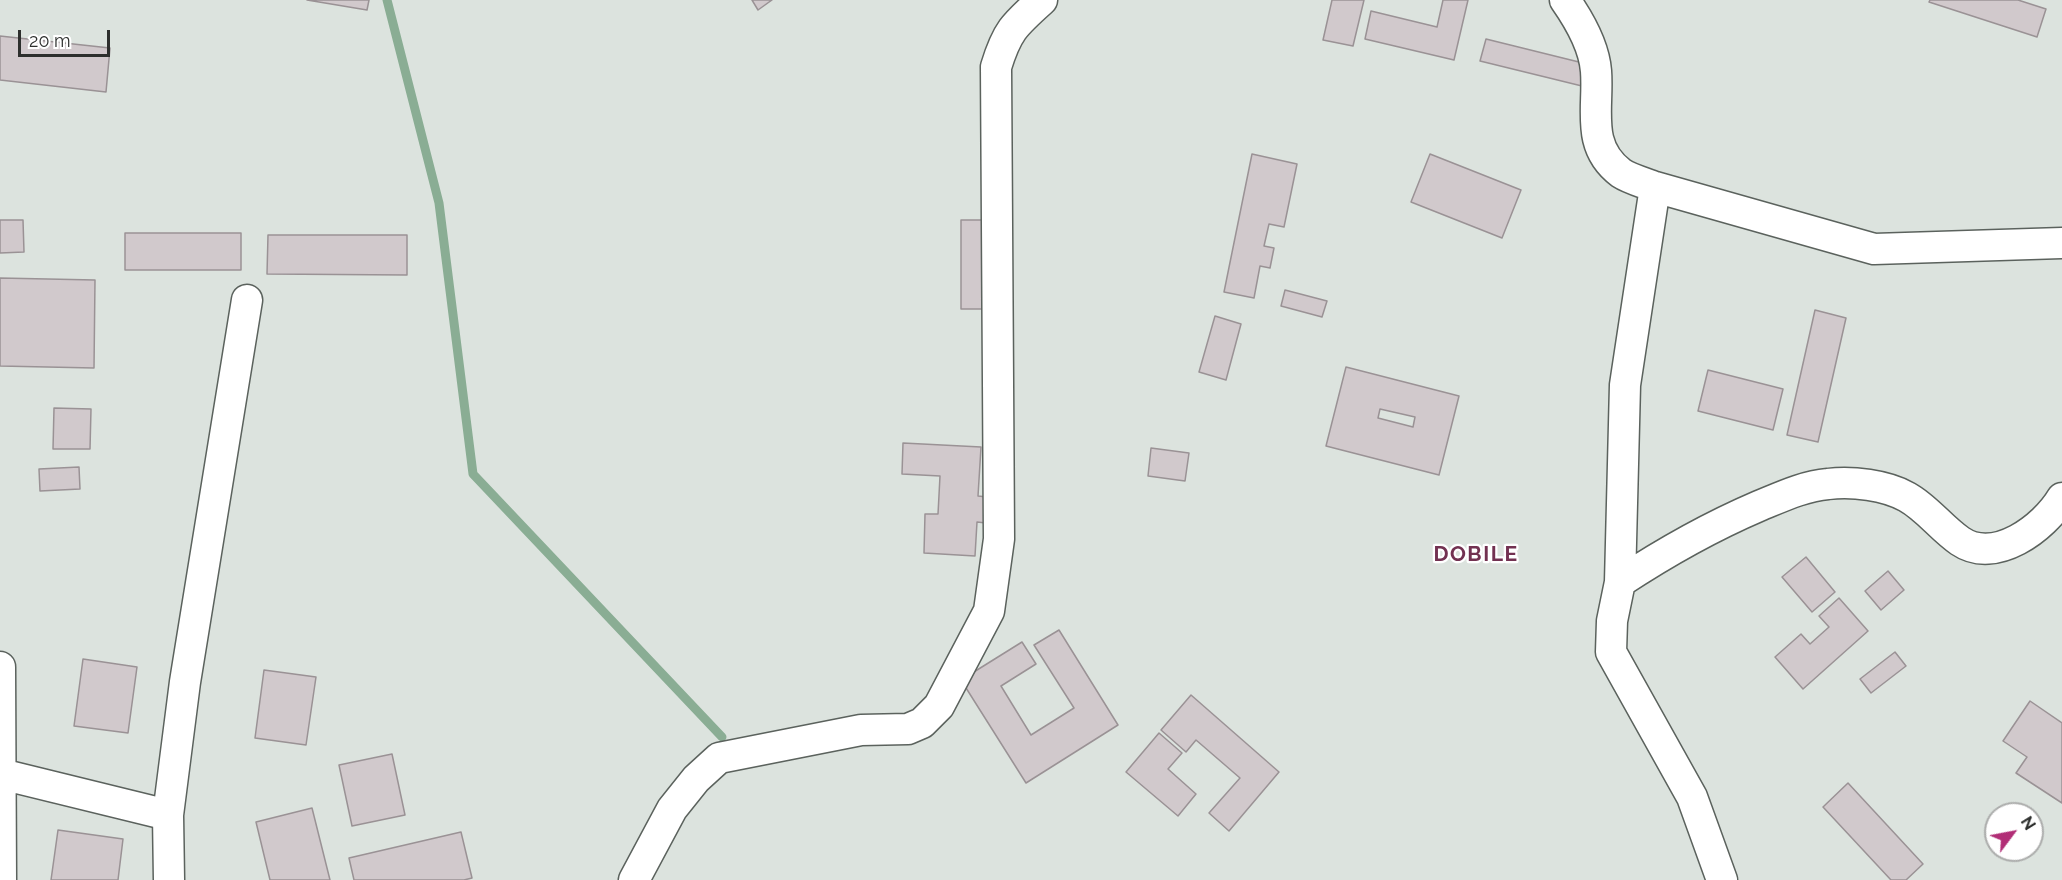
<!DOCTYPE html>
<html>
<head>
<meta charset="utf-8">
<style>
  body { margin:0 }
  #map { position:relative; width:2062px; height:880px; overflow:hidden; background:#dce3de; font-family:Raleway,sans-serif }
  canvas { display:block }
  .north { position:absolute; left:1984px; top:802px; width:60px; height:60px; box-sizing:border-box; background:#fff; border:2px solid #abacab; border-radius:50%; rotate:58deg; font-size:16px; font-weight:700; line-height:24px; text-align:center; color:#2d2f2d }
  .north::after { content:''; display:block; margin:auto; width:21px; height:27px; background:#b12e76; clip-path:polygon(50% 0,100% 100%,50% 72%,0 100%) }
  .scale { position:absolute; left:18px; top:30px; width:92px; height:27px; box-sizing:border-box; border:3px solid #2d2f2d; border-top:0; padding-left:8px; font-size:18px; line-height:21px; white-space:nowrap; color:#2d2f2d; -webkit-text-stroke:4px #fff; paint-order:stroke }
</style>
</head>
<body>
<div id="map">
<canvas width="2062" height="880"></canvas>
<div class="north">N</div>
<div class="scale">20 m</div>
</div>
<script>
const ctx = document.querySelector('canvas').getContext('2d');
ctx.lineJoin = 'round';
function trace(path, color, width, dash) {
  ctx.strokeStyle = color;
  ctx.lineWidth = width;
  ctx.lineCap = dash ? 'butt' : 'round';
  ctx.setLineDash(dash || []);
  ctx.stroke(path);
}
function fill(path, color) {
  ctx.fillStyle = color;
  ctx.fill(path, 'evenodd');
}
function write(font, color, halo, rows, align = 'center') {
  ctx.font = font + ' Raleway,sans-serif';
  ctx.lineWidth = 4.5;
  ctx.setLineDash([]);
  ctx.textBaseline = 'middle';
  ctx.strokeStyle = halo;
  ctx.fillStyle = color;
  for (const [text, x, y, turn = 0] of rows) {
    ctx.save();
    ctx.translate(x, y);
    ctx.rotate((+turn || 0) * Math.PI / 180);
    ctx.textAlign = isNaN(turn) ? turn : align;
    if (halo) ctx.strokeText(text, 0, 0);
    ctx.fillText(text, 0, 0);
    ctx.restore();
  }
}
trace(new Path2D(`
  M387,0L439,203L473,474L722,737`), '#8aad94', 9);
const building = new Path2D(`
  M307,0H369L367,10Z
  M752,0H772L758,10Z
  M1332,0H1364L1353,46L1323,40Z
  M1443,0H1468L1454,60L1365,39L1371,11L1437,27Z
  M1930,0H2018L2046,9L2037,37L1929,2Z
  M0,36L110,48L106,92L0,80Z
  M1486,39L1591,65L1586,87L1480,61Z
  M1252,154L1297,164L1284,227L1269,224L1264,246L1274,248L1270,268L1260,266L1254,298L1224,292Z
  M1430,154L1521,190L1502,238L1411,202Z
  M0,220H23L24,252L0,253Z
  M961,220H985L986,309H961Z
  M125,233H241V270H125Z
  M268,235H407V275L267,274Z
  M0,278L95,280L94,368L0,366Z
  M1285,290L1327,301L1322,317L1281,306Z
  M1815,310L1846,318L1818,442L1787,435Z
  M1215,316L1241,324L1226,380L1199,372Z
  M1346,367L1459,396L1439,475L1326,446ZM1380,409L1415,417L1413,427L1378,418Z
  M1708,370L1783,389L1773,430L1698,411Z
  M54,408L91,409L90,449H53Z
  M903,443L981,447L978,496L987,497L986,523L977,522L975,556L924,553L925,514H938L940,476L902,474Z
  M1151,448L1189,453L1185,481L1148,476Z
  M79,467L80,489L40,491L39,469Z
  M1806,557L1835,592L1812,612L1782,577Z
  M1888,571L1904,590L1881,610L1865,591Z
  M1839,598L1868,631L1803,689L1775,657L1801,634L1810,644L1829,627L1819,616Z
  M1059,630L1118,725L1026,783L961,680L1022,642L1036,664L1001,686L1031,735L1074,708L1034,645Z
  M1895,652L1906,666L1871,693L1860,679Z
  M83,659L137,667L128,733L74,726Z
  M264,670L316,677L306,745L255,738Z
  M1191,695L1279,772L1229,831L1209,813L1240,778L1196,740L1186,752L1161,730Z
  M2030,701L2062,723V803L2016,773L2027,757L2003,741Z
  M1159,733L1182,753L1168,769L1196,794L1178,816L1126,772Z
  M392,754L405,815L352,826L339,765Z
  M1848,783L1923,864L1906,880H1891L1823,807Z
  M312,808L330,880H270L256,822Z
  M58,830L123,839L118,880H51Z
  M461,832L472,878L464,880H354L349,858Z`);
fill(building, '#d1c9cc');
trace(building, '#9a9295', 1.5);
const minor = new Path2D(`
  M1565,0C1579,20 1594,45 1596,71C1599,108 1585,146 1621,173C1630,179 1645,183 1655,187L1874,249L2062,243
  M1655,187L1625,385L1620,582L1612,621L1611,652L1692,797L1722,880
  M1620,582C1664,553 1710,527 1759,506C1781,497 1804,486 1828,484C1852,481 1886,485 1907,497C1927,508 1941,528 1960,541C1995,565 2044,528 2062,498
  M0,667L1,880
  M1,774L168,815L169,880
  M168,815L185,682L247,300
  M634,880L672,809L696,779L719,758L861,730L908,729L922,723L939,706L989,611L999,539L996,67C1007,31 1014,25 1042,0`);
trace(minor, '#5b625d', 33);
trace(minor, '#fff', 30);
ctx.letterSpacing = '1.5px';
write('bold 21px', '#723151', '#fff', [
  ["DOBILE",1476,555]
]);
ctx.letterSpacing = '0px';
</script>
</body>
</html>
